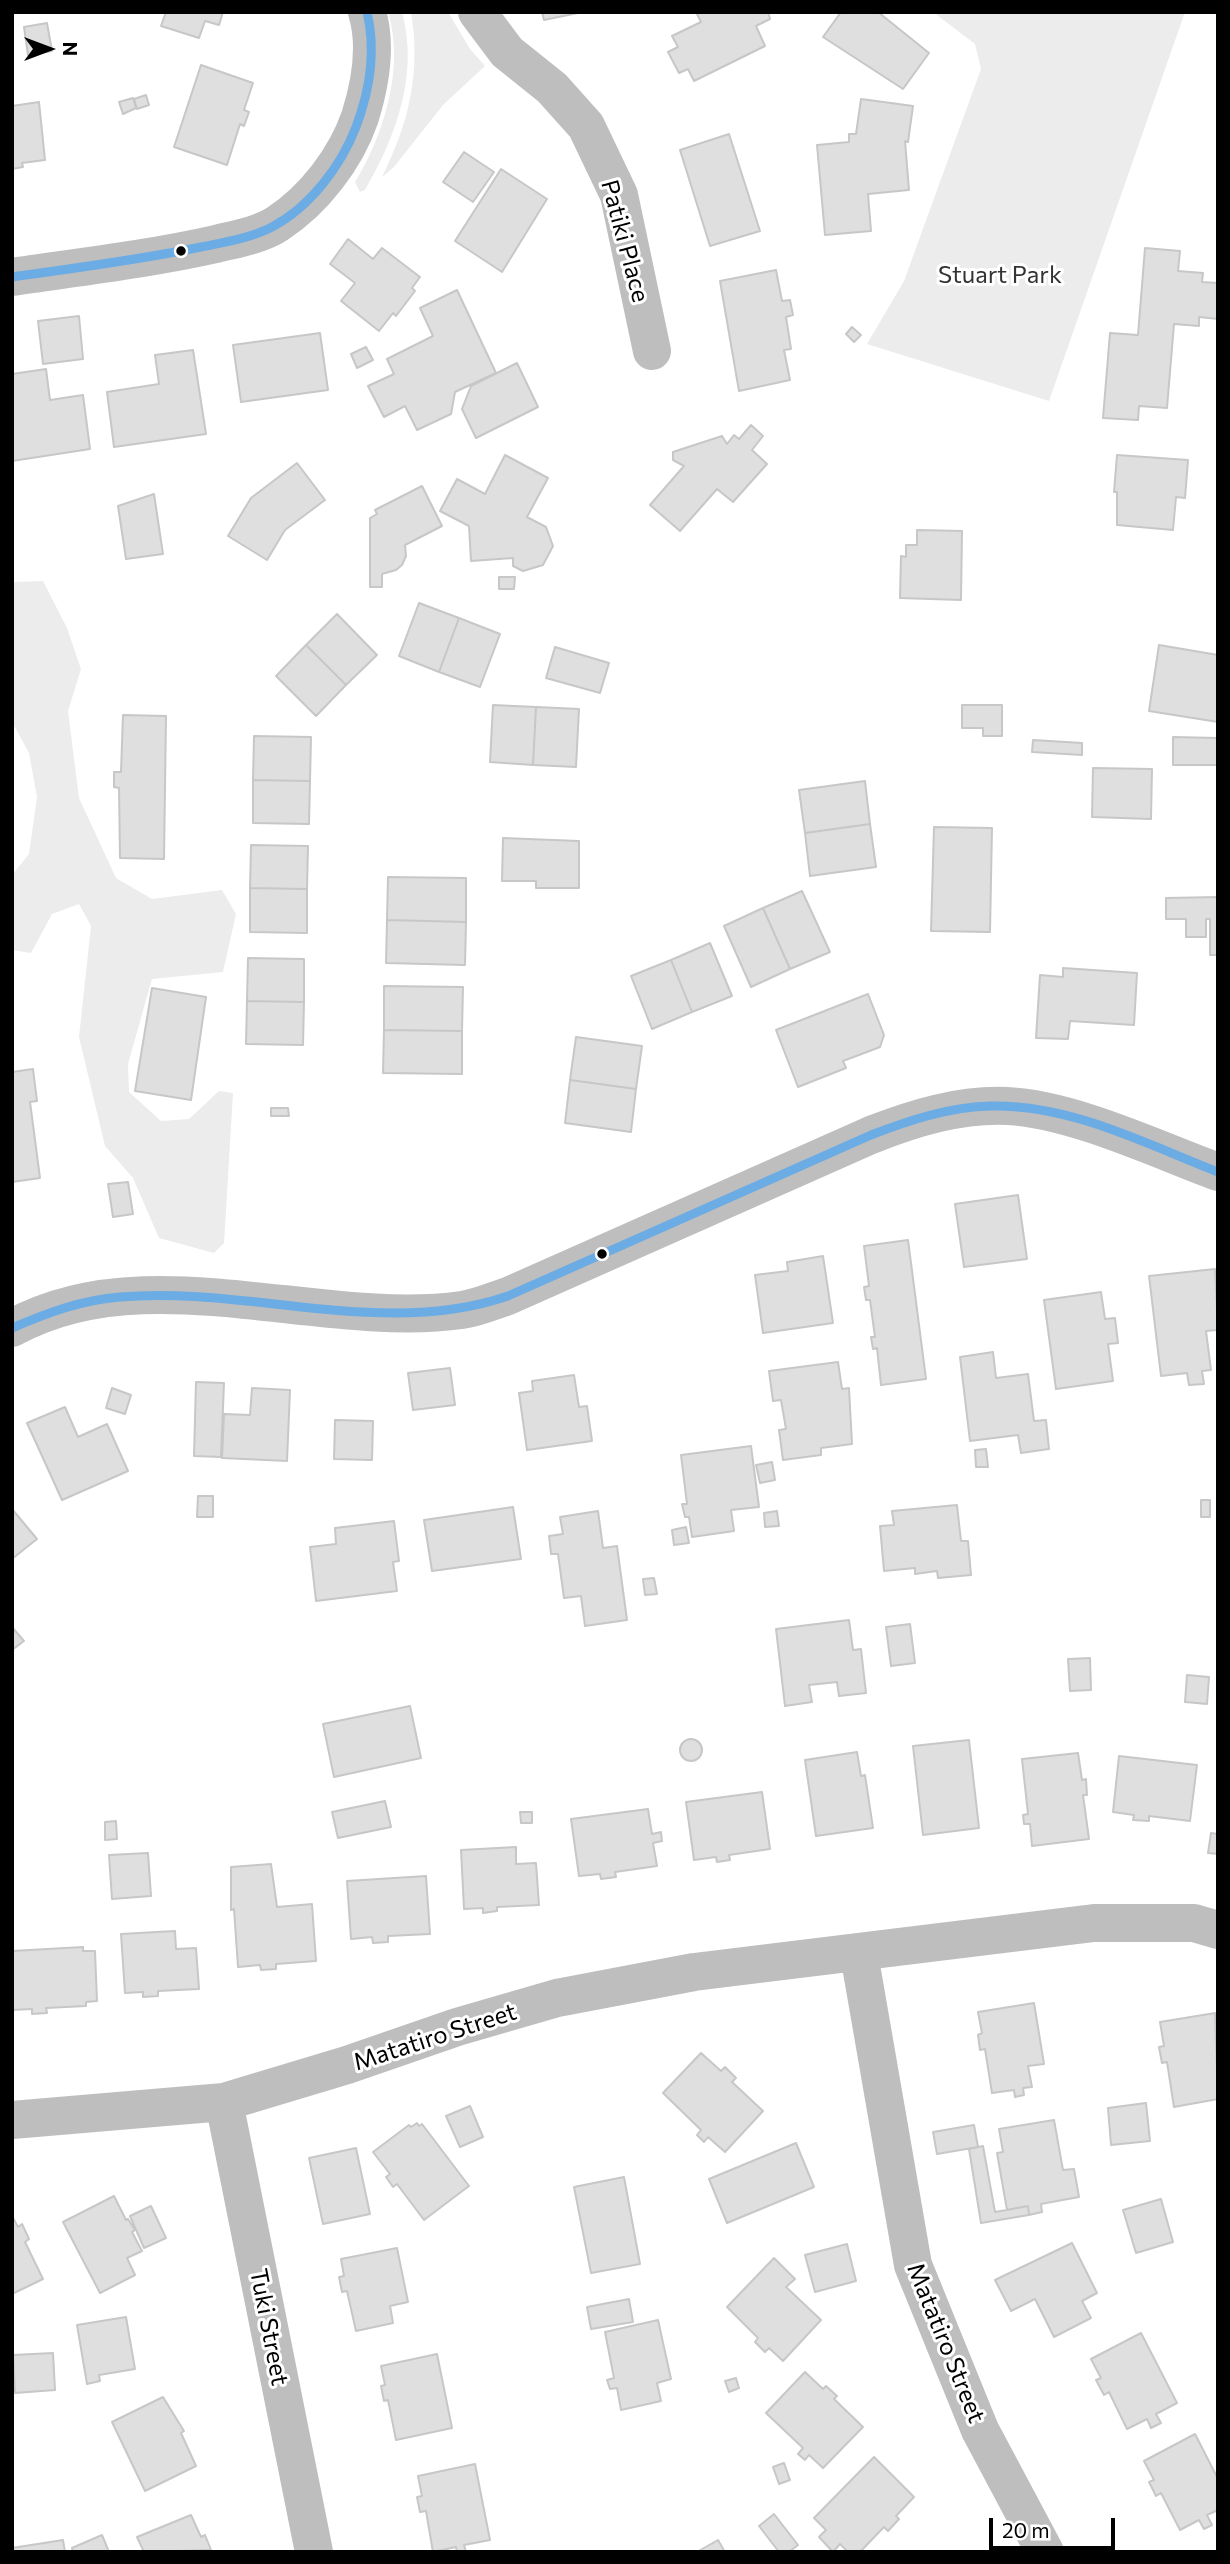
<!DOCTYPE html>
<html>
<head>
<meta charset="utf-8">
<style>
  body { margin:0 }
  #map { position:relative; width:1230px; height:2564px; overflow:hidden; background:#fff; font-family:Commissioner,sans-serif }
  canvas { display:block }
  .frame { position:absolute; inset:0; border:14px solid #000; pointer-events:none }
  .north { position:absolute; left:14px; top:14px; width:70px; height:70px; -webkit-text-stroke:5px #fff; paint-order:stroke; rotate:90deg; font-size:19px; font-weight:700; line-height:28px; text-align:center; color:#000 }
  .north::after { content:''; display:block; margin:auto; width:24px; height:32px; background:#000; clip-path:polygon(50% 0,100% 100%,50% 72%,0 100%) }
  .scale { position:absolute; left:989px; top:2518px; width:126px; height:32px; box-sizing:border-box; border:4px solid #000; border-top:0; padding-left:9px; font-size:21px; line-height:24px; white-space:nowrap; color:#000; -webkit-text-stroke:5px #fff; paint-order:stroke }
</style>
</head>
<body>
<div id="map">
<canvas width="1230" height="2564"></canvas>
<div class="frame"></div>
<div class="north">N</div>
<div class="scale">20 m</div>
</div>
<script>
const ctx = document.querySelector('canvas').getContext('2d');
ctx.lineJoin = 'round';
function fill(path, color) {
  ctx.fillStyle = color;
  ctx.fill(path, 'evenodd');
}
function trace(path, color, width, dash) {
  ctx.strokeStyle = color;
  ctx.lineWidth = width;
  ctx.lineCap = dash ? 'butt' : 'round';
  ctx.setLineDash(dash || []);
  ctx.stroke(path);
}
function write(font, color, halo, rows, align = 'center') {
  ctx.font = font + ' Commissioner,sans-serif';
  ctx.lineWidth = 6;
  ctx.setLineDash([]);
  ctx.textBaseline = 'middle';
  ctx.strokeStyle = halo;
  ctx.fillStyle = color;
  for (const [text, x, y, turn = 0] of rows) {
    ctx.save();
    ctx.translate(x, y);
    ctx.rotate((+turn || 0) * Math.PI / 180);
    ctx.textAlign = isNaN(turn) ? turn : align;
    if (halo) ctx.strokeText(text, 0, 0);
    ctx.fillText(text, 0, 0);
    ctx.restore();
  }
}
fill(new Path2D(`
  M388,12H402C419,75 396,136 365,190L360,192L355,182C384,135 405,67 388,12Z
  M411,12H448L470,49L485,66L443,105L394,167L382,177C409,123 421,72 411,12Z
  M933,12H1185L1049,401L867,344L904,281L981,69L975,44Z
  M43,581L67,628L81,669L68,711L79,798L116,878L152,899L222,890L236,914L223,972L152,979L128,1064L129,1092L161,1121L189,1119L219,1091L233,1093L224,1243L214,1253L159,1238L133,1178L105,1146L79,1037L91,926L79,904L52,914L31,953L12,950V875L29,854L37,797L29,753L12,722V582Z`), '#ececec');
const building = new Path2D(`
  M166,12H223L219,25L205,21L199,38L161,26Z
  M542,12H578V13L544,20Z
  M696,12H768L770,19L756,26L765,46L694,81L688,69L679,73L668,52L678,47L672,36L701,22Z
  M841,12H878L929,53L903,89L823,37Z
  M47,23L52,51L28,55L24,27Z
  M201,65L253,83L244,110L249,112L244,126L240,124L227,165L174,147Z
  M146,95L149,105L137,109L134,99Z
  M133,98L136,108L123,114L119,102Z
  M861,99L913,106L908,142L905,141L909,190L868,194L871,231L825,235L817,145L849,142V134H856Z
  M39,102L45,160L22,163L23,167L12,169V106Z
  M729,134L760,231L710,246L680,150Z
  M464,152L494,172L473,202L443,182Z
  M501,169L547,199L502,272L455,241Z
  M348,239L373,259L382,248L420,277L412,288L415,291L396,316L393,313L379,331L341,301L355,283L330,264Z
  M1145,248L1180,251L1178,271L1203,273L1202,282L1218,283V319L1199,317V326L1174,324L1167,408L1139,406L1138,420L1103,418L1110,333L1138,335Z
  M776,270L782,301L790,300L793,315L786,317L791,349L784,350L790,380L739,391L720,281Z
  M457,290L496,373L455,392L451,414L417,430L405,406L384,417L368,386L394,374L387,359L433,336L420,308Z
  M79,316L83,359L43,364L38,321Z
  M852,327L861,335L854,342L846,334Z
  M320,333L328,390L241,402L233,345Z
  M366,347L373,360L357,368L351,354Z
  M193,350L206,434L114,447L107,392L159,384L155,355Z
  M517,363L538,407L476,438L462,409L471,386Z
  M46,369L50,400L83,395L90,449L12,461V374Z
  M751,425L763,436L752,450L767,464L733,502L717,489L680,531L650,505L684,466L673,460V452L722,436L727,444L734,435L739,439Z
  M505,455L548,478L527,517L546,527L553,546L543,565L523,571L513,566V558L471,561L469,526L440,511L457,479L485,494Z
  M1117,455L1188,460L1185,498L1176,497L1173,530L1117,525V492H1114Z
  M297,463L325,500L285,530L267,560L228,536L251,498Z
  M422,486L442,526L405,545L406,556L402,565L396,570L382,574V587H370V518L377,514L375,510Z
  M154,494L163,554L126,559L118,506Z
  M917,530L962,531L961,600L900,598L901,556L906,557V545H917Z
  M499,577H515L514,589H499Z
  M419,603L459,618L439,672L399,656Z
  M337,614L377,655L346,685L306,645Z
  M459,618L500,634L480,687L439,672Z
  M306,645L346,685L316,716L276,676Z
  M1159,645L1218,655V722L1149,711Z
  M555,647L609,663L600,693L546,678Z
  M493,705L536,707L533,765L490,762Z
  M962,705H1002V736H983V728H962Z
  M536,707L579,709L576,767L533,765Z
  M123,715L166,716L164,859L120,858L119,788L114,787V772H121Z
  M254,736L311,737L310,781L253,780Z
  M1173,737L1218,738V765H1173Z
  M1033,740L1082,743V755L1032,752Z
  M1093,768L1152,769L1151,819L1092,817Z
  M253,780L310,781L309,824L253,823Z
  M865,781L870,824L805,833L799,790Z
  M870,824L876,867L810,876L805,833Z
  M934,827L992,828L990,932L931,931Z
  M503,838L579,841V888H536V881H502Z
  M251,845L308,846L307,889L250,888Z
  M388,877L466,878V922L387,920Z
  M250,888L307,889V933L250,932Z
  M802,891L830,952L790,969L763,908Z
  M1218,897V955H1210V919H1206V937H1186V919H1166V898Z
  M763,908L790,969L751,987L724,926Z
  M387,920L466,922L465,965L386,963Z
  M710,943L732,996L692,1012L671,960Z
  M248,958L304,959V1002L247,1001Z
  M671,960L692,1012L652,1029L631,976Z
  M1063,968L1137,973L1134,1025L1070,1021L1068,1039L1036,1038L1040,975L1063,977Z
  M384,986L463,987L462,1031L384,1030Z
  M152,988L206,997L191,1100L135,1091Z
  M868,994L884,1035L880,1047L843,1061L846,1068L798,1087L776,1030Z
  M247,1001L304,1002L303,1045L246,1044Z
  M384,1030L462,1031V1074L383,1073Z
  M576,1037L642,1046L636,1089L570,1080Z
  M33,1069L37,1101L30,1102L40,1178L12,1182V1072Z
  M570,1080L636,1089L631,1132L565,1123Z
  M271,1108H288L289,1116H271Z
  M128,1182L133,1214L113,1217L108,1184Z
  M1018,1195L1027,1259L964,1267L955,1204Z
  M908,1240L926,1379L881,1385L877,1348L873,1349L871,1337H875L870,1300H866L864,1287L869,1286L864,1246Z
  M823,1256L833,1323L763,1333L755,1275L788,1271L787,1262Z
  M1215,1269L1218,1330L1206,1331L1211,1370L1202,1371L1204,1384L1189,1385L1187,1373L1161,1376L1149,1276Z
  M1101,1292L1105,1319L1115,1318L1118,1343L1108,1344L1113,1381L1056,1389L1044,1300Z
  M993,1352L996,1378L1028,1374L1034,1421L1046,1420L1049,1449L1021,1453L1018,1435L970,1441L960,1357Z
  M838,1362L842,1389L849,1388L852,1444L821,1448V1455L783,1460L779,1430L786,1429L781,1400L773,1401L769,1371Z
  M450,1368L455,1405L413,1410L408,1373Z
  M574,1375L579,1407L587,1406L592,1441L527,1450L519,1393L533,1391L532,1381Z
  M196,1382L224,1383L221,1457L194,1456Z
  M112,1388L131,1395L125,1414L106,1408Z
  M252,1388L290,1390L287,1461L222,1458L224,1414L250,1415Z
  M65,1407L78,1437L107,1424L128,1471L62,1500L27,1423Z
  M335,1420L373,1421L372,1460L334,1459Z
  M751,1446L759,1507L731,1510L734,1531L692,1537L689,1517H685L682,1504H687L681,1455Z
  M986,1449L988,1467H976L975,1450Z
  M772,1462L775,1480L760,1483L756,1465Z
  M198,1496H213V1517H197Z
  M1201,1500H1210V1517H1201Z
  M957,1505L961,1541H968L971,1575L938,1578L937,1571L915,1574V1568L884,1571L880,1526L894,1525L892,1511Z
  M513,1507L521,1559L432,1571L424,1520Z
  M12,1509L37,1539L12,1559Z
  M598,1511L603,1548L617,1546L627,1620L585,1626L581,1596L564,1598L558,1554H551L549,1536L563,1534L560,1517Z
  M777,1511L779,1526L765,1527L764,1513Z
  M394,1521L399,1561L393,1562L397,1591L316,1601L310,1547L336,1544L335,1528Z
  M686,1527L689,1543L674,1545L672,1530Z
  M654,1578L657,1594L645,1595L643,1579Z
  M849,1620L853,1650L861,1649L866,1693L839,1696L837,1682L809,1685L812,1702L785,1706L776,1629Z
  M910,1624L915,1663L891,1666L886,1627Z
  M12,1627L24,1641L12,1650Z
  M1090,1658L1091,1690L1070,1691L1068,1659Z
  M1187,1675L1209,1677L1207,1704L1185,1702Z
  M410,1706L421,1758L334,1777L323,1724Z
  M680 1750a11 11 0 1 1 22 0a11 11 0 1 1-22 0Z
  M969,1740L979,1828L923,1835L913,1746Z
  M857,1752L861,1776L865,1775L873,1828L816,1836L805,1760Z
  M1078,1753L1082,1780L1086,1779L1087,1795H1083L1089,1839L1032,1846L1030,1824H1024L1023,1815L1028,1814L1022,1759Z
  M1119,1756L1197,1765L1190,1821L1149,1816V1821L1133,1820L1134,1815L1113,1812Z
  M762,1792L770,1849L729,1855L730,1860L717,1862L716,1857L694,1860L686,1802Z
  M385,1801L391,1827L338,1838L332,1812Z
  M648,1809L652,1834L661,1832L662,1841L653,1843L657,1866L615,1872L616,1877L601,1879L600,1874L579,1876L571,1819Z
  M520,1812H532V1823H521Z
  M116,1821L117,1839L105,1840V1822Z
  M1211,1833L1218,1834V1854L1208,1853Z
  M516,1847V1864L536,1863L539,1905L497,1907V1911L483,1913V1908L464,1909L461,1850Z
  M148,1853L151,1896L112,1899L109,1855Z
  M271,1864L277,1907L312,1904L316,1961L276,1964V1969L261,1970L260,1965L238,1967L234,1909L231,1910V1867Z
  M426,1876L430,1934L388,1936V1942L373,1943L372,1937L351,1939L347,1881Z
  M175,1931L176,1949L196,1948L199,1989L158,1991V1996L143,1997V1992L125,1993L121,1934Z
  M83,1947V1951H95L97,2001L86,2002V2006L46,2008L47,2013L32,2014V2009L12,2010V1951Z
  M1034,2003L1044,2064L1028,2066L1032,2087L1023,2088L1024,2095L1015,2097L1014,2090L992,2093L985,2049L980,2050L978,2035L982,2033L978,2012Z
  M1215,2013L1218,2099L1174,2107L1167,2062L1162,2063L1159,2047L1164,2046L1160,2022Z
  M701,2053L721,2071L725,2067L736,2078L732,2082L763,2111L725,2152L708,2137L704,2142L697,2135L701,2130L663,2093Z
  M1146,2103L1150,2141L1111,2145L1108,2108Z
  M470,2106L483,2137L460,2147L446,2116Z
  M1054,2120L1063,2170L1074,2169L1079,2197L1041,2204L1042,2212L1029,2215L1028,2206L1007,2210L997,2153L1003,2152L999,2129Z
  M417,2123L419,2126L422,2124L469,2186L424,2220L397,2184L393,2187L386,2177L390,2174L373,2152L409,2125L411,2127Z
  M974,2125L978,2147L937,2154L933,2132Z
  M796,2143L814,2187L727,2223L709,2179Z
  M983,2146L995,2212L1028,2206L1029,2215L981,2223L969,2149Z
  M356,2148L370,2214L323,2224L309,2158Z
  M624,2177L640,2264L591,2273L574,2187Z
  M114,2196L126,2220L128,2219L135,2230L132,2232L142,2251L127,2258L135,2275L100,2293L63,2222Z
  M1161,2199L1173,2242L1136,2253L1123,2210Z
  M151,2206L166,2238L144,2248L130,2216Z
  M12,2216L18,2227L22,2224L29,2239L25,2242L43,2279L12,2294Z
  M1072,2243L1097,2293L1082,2301L1091,2318L1054,2337L1035,2299L1011,2311L995,2280Z
  M847,2244L856,2281L815,2292L805,2255Z
  M397,2248L408,2302L390,2306L393,2323L356,2331L347,2291L342,2292L339,2277L344,2276L341,2259Z
  M774,2258L795,2279L786,2287L821,2320L783,2361L769,2348L765,2352L755,2342L758,2338L727,2307Z
  M629,2299L633,2322L591,2329L587,2307Z
  M126,2317L135,2369L99,2375L100,2381L87,2384L77,2325Z
  M658,2320L671,2379L657,2383L661,2401L621,2410L617,2388L610,2389L607,2380L614,2378L605,2332Z
  M1141,2333L1177,2403L1156,2414L1161,2423L1151,2428L1147,2419L1127,2429L1109,2392L1104,2395L1096,2380L1101,2378L1091,2359Z
  M53,2353L55,2390L15,2393L13,2355Z
  M437,2354L452,2428L396,2440L388,2400L384,2401L381,2386L385,2385L381,2366Z
  M805,2372L823,2389L826,2386L837,2396L834,2399L863,2427L823,2468L809,2455L805,2460L798,2454L803,2448L766,2413Z
  M736,2378L739,2388L729,2392L725,2381Z
  M163,2397L184,2431L181,2433L196,2466L145,2491L112,2422Z
  M1195,2434L1218,2479V2510L1207,2515L1212,2525L1204,2529L1199,2520L1180,2530L1161,2493L1156,2496L1149,2482L1154,2480L1144,2461Z
  M874,2457L914,2497L896,2516L899,2519L888,2531L884,2527L860,2552H848L840,2544L833,2552L819,2537L826,2530L814,2518Z
  M784,2463L790,2480L779,2484L773,2467Z
  M475,2464L490,2540L464,2545L466,2552H457L456,2547L433,2552L426,2511L420,2512L417,2497L422,2496L418,2476Z
  M774,2514L798,2545L789,2552H779L759,2526Z
  M191,2515L201,2537L205,2535L211,2550L144,2552L137,2537Z
  M102,2535L109,2552H73L72,2548Z
  M63,2540L65,2552H12V2548Z
  M718,2540L725,2552H697Z`);
fill(building, '#dfdfdf');
trace(building, '#c7c7c7', 2);
trace(new Path2D(`
  M477,12L507,52L552,88L586,126L619,195L652,351
  M12,277C80,267 149,259 216,244C236,239 260,235 277,224C314,200 346,158 360,117C370,85 377,45 367,12
  M12,1328C145,1254 318,1330 462,1310C477,1308 493,1301 508,1296L871,1135C914,1118 960,1104 1007,1106C1072,1109 1156,1149 1218,1172
  M859,1954L913,2265L980,2430L1045,2552
  M224,2102L314,2552
  M12,2120L224,2102L347,2065L457,2027L557,1998L694,1972L1094,1923H1194L1218,1930`), '#bebebe', 38);
trace(new Path2D(`
  M12,277C75,268 139,260 201,247C225,242 251,238 272,227C310,207 341,166 356,127C370,90 376,50 367,12
  M12,1328C47,1313 81,1300 120,1297C249,1286 383,1339 508,1296L871,1135C910,1120 949,1107 991,1106C1070,1104 1146,1144 1218,1172`), '#6cace4', 9);
for (const [x, y, r, color] of [
  [181,251,6,"#000"],
  [602,1254,6,"#000"]
]) {
  const dot = new Path2D();
  dot.arc(x, y, r, 0, 2 * Math.PI);
  ctx.fillStyle = color;
  ctx.fill(dot);
  trace(dot, '#fff', 2.5);
}
write('24px', '#000', '#fff', [
  ["Patiki Place",625,241,75],
  ["Matatiro Street",435,2037,-18],
  ["Tuki Street",269,2327,79],
  ["Matatiro Street",946,2343,68]
]);
write('24px', '#333', '#fff', [
  ["Stuart Park",1000,275]
]);
</script>
</body>
</html>
